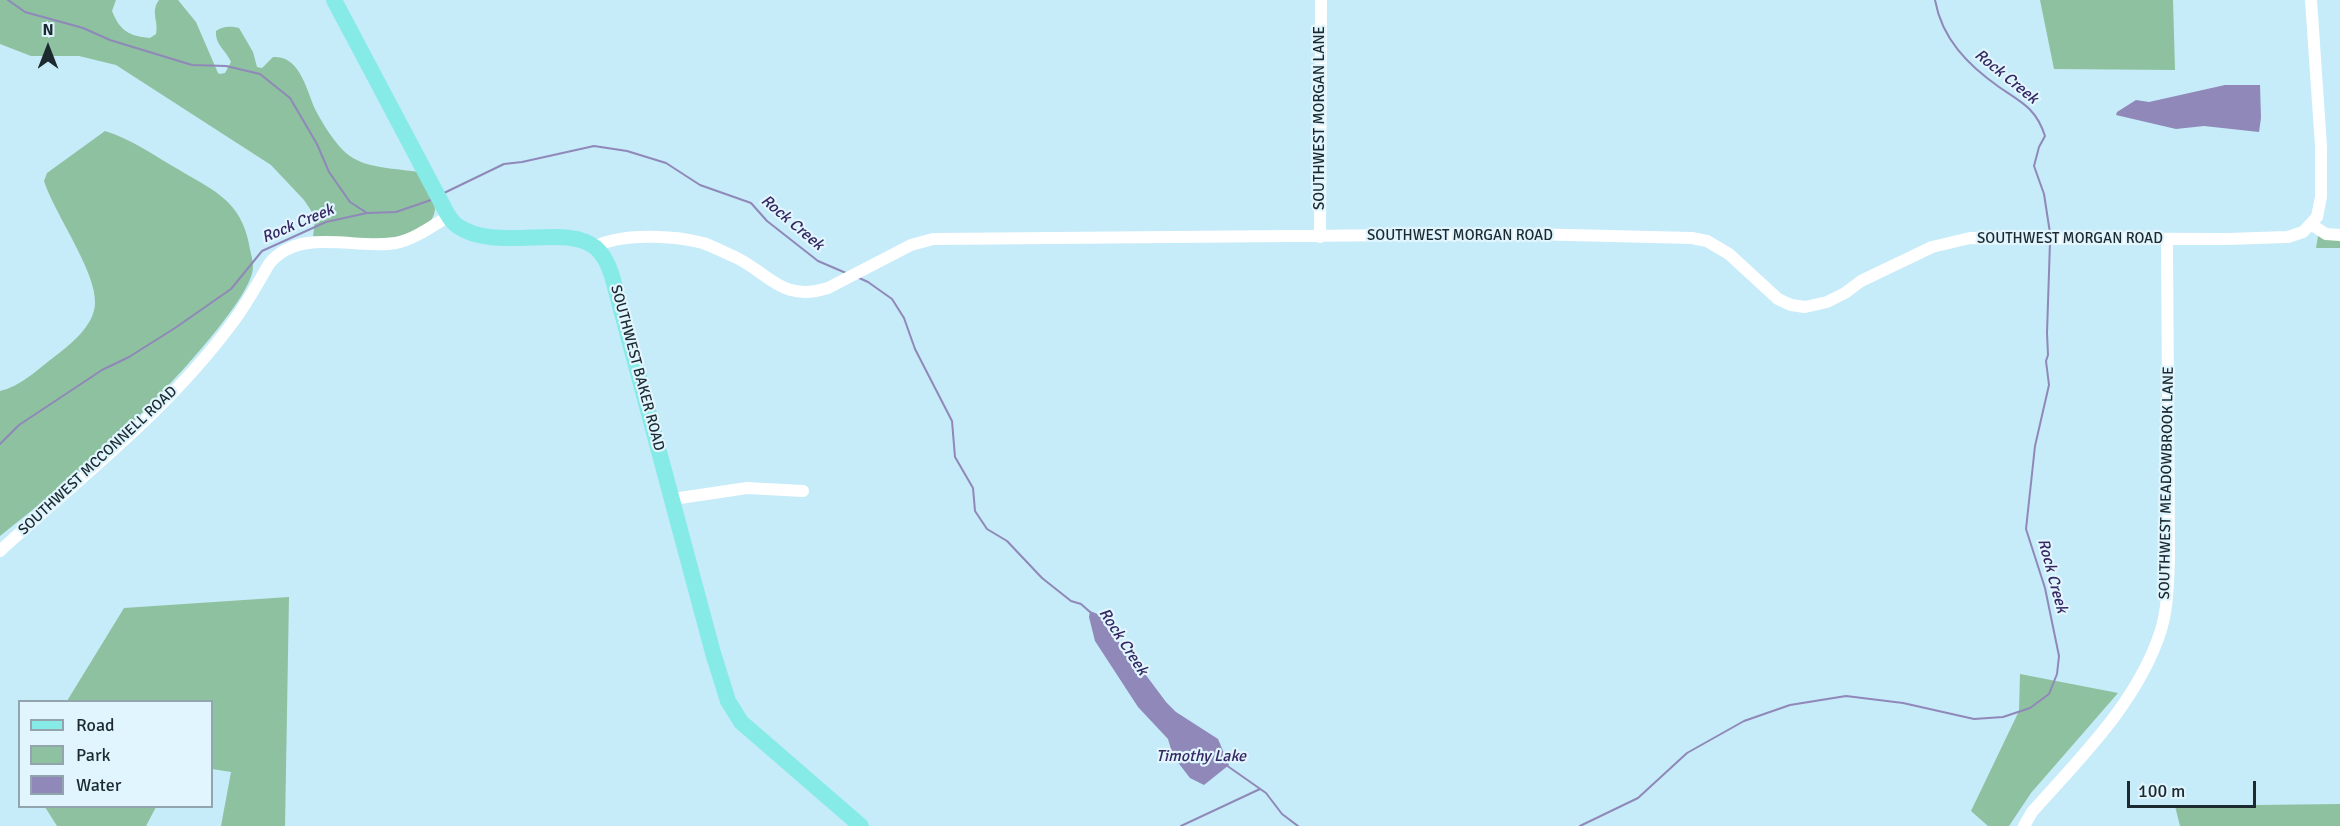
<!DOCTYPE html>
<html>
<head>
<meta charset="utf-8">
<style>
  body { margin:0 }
  #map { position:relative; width:2340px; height:826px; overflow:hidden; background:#c6ebf9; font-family:Signika,sans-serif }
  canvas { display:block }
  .legend { position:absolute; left:18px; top:700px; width:195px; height:108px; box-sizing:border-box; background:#e0f5fe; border:2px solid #92a4ac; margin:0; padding:8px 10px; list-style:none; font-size:18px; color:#1c2a30 }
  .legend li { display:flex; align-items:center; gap:12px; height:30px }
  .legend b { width:30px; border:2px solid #92a4ac }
  .north { position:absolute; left:18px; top:18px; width:60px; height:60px; -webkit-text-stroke:4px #e0f5fe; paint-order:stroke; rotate:0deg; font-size:16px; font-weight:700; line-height:24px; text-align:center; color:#1c2a30 }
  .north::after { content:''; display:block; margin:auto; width:21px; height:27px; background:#1c2a30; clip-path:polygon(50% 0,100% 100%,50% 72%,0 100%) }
  .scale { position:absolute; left:2127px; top:781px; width:129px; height:27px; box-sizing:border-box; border:3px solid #1c2a30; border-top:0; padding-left:8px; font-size:18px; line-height:21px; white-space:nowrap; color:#1c2a30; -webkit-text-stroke:4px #e0f5fe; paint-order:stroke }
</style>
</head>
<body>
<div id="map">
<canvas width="2340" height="826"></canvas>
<ul class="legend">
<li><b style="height:8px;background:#86ebe6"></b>Road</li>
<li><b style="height:16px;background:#8ec1a0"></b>Park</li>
<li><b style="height:16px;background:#8f88b8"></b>Water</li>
</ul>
<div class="north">N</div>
<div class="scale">100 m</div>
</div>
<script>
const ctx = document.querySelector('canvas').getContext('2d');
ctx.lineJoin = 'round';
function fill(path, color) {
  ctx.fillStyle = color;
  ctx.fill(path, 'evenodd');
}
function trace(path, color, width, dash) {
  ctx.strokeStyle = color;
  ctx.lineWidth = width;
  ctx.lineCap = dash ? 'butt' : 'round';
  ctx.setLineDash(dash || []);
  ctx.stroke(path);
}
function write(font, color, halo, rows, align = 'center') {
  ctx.font = font + ' Signika,sans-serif';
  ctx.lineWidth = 4.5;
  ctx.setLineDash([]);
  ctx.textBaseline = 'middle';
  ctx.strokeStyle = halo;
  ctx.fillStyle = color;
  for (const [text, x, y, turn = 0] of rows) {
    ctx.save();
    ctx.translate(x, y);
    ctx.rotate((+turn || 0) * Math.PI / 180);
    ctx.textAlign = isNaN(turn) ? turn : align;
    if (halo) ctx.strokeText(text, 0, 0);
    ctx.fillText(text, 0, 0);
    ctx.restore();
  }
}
fill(new Path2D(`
  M0,0H116L112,11C120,31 129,36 150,38L156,34C159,21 150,12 159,0H178L196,22L218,73L220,74L225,73L231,62C226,50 215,45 216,31C223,26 230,26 239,28L253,52L257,67L262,68L273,57C301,55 307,93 316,111C324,126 334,142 346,153C364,169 395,168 418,172C423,182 435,198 435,209C432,249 338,238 313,237L315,221L314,215L304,200L271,165L116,65L79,56H31L0,44Z
  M2040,0H2173L2175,70L2054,69Z
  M105,131C132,139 156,157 181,171C215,191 241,202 249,244C250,251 253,259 253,267C253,304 130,427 99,455C67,484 33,509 0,536V391C21,386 37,370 54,357C70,345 94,326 95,304C97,272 55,215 44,181L47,173Z
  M2318,236H2340V248H2316Z
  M289,597L285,826H221L231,772L212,769V702L67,701L124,608Z
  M2020,674L2118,693L2031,793L2009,826H1988L1971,811L2019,711Z
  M2340,804V826H2180L2175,806Z
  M45,807H156L146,826H57Z`), '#8ec1a0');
fill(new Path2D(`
  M2225,85H2260L2261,118L2259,132L2204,126L2176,129L2116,115L2117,112L2136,100L2149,102Z
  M1090,611L1100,615L1108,630L1131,655L1166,702L1176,712L1218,739L1229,765L1204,785L1190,778L1173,756L1168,739L1138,707L1095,641L1089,617Z`), '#8f88b8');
trace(new Path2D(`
  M8,0L25,12L83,28L110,40L192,65L226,66L260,74L290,98L317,144L329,172L350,202L367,213
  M1935,0C1942,39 1968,65 1999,87C2021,102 2036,108 2045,136L2039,147L2034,166L2044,194L2050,233
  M444,193L504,164L522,162L594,146L627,151L666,163L700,185L751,203L767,221L818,261L846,273
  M857,277L868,282L892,299L904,318L915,349L952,421L955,457L973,488L975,511L987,529L1007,541L1042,578L1071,601L1081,604L1090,612
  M0,444L19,425L102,370L129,357L175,328L231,289L262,251L326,222L367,213L396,212L431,200
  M1226,765L1266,793L1282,814L1298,826
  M1181,826L1260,789
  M1580,826L1638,798L1687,753L1744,721L1790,705L1846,696L1903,703L1974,719L2003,717L2030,708L2049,694L2057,674L2059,656L2045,588L2026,529L2035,446L2049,385L2046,361L2048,355L2047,333L2050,242`), '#8f88b8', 2);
trace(new Path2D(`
  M2312,225L2326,234L2340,235
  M1320,237L1321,0
  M594,247C621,233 673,235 703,243C714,247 726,253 737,258C772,276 783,302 828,288L911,245L933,239L1529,234L1692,238L1707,241L1729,254L1778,299L1791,305L1805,307L1827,302L1845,293L1861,281L1932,247L1970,238L2227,239L2288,237L2303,232L2317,217L2321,197V146L2311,0
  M673,499L747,488L803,491
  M0,551C79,478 165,413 230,326C245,307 257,285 269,264C299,226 355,250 396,243C415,239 432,226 449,216
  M2024,826L2032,812C2081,757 2138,702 2161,630C2168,607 2168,582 2169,558L2167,239`), '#fff', 12);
trace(new Path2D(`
  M334,0L441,202C445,210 449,219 456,225C496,254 566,222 596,248C604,255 609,266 612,276L713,653L728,701L741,722L861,826`), '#86ebe6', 16);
write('15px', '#1c2a30', '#e0f5fe', [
  ["SOUTHWEST MORGAN LANE",1320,118,-90],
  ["SOUTHWEST MORGAN ROAD",1460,236],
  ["SOUTHWEST MORGAN ROAD",2070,239],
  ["SOUTHWEST BAKER ROAD",637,368,75],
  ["SOUTHWEST MCCONNELL ROAD",98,461,-43],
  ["SOUTHWEST MEADOWBROOK LANE",2167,483,-89]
]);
write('italic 16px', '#362762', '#e0f5fe', [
  ["Rock Creek",2006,77,39],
  ["Rock Creek",792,223,40],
  ["Rock Creek",298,224,-23],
  ["Rock Creek",2052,576,75],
  ["Rock Creek",1123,642,57],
  ["Timothy Lake",1201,757]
]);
</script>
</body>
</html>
